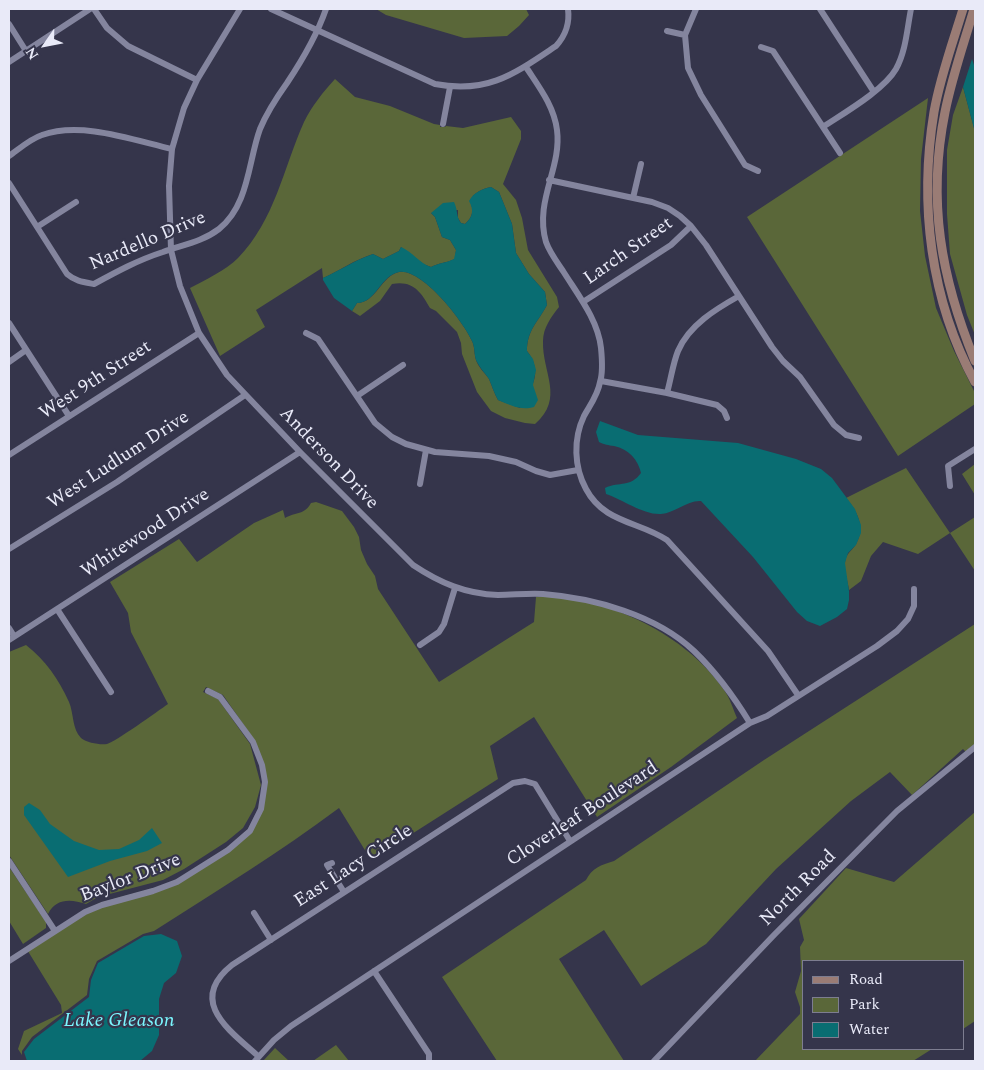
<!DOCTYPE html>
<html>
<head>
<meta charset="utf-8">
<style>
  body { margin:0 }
  #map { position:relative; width:984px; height:1070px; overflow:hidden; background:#35354b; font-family:Spectral,serif }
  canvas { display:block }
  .frame { position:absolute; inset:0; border:10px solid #e9eaf8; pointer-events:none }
  .legend { position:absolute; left:802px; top:960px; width:162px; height:90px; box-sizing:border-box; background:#35354b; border:1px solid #7d7d90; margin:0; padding:6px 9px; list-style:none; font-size:15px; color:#e9eaf8 }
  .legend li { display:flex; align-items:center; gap:10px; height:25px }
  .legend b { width:25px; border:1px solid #7d7d90 }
  .north { position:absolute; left:20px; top:20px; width:50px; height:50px; -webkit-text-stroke:4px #35354b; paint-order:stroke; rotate:237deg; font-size:14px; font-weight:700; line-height:20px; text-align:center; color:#e9eaf8 }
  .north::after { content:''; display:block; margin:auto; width:18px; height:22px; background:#e9eaf8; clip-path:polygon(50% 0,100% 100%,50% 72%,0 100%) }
</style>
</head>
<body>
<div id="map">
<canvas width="984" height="1070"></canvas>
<div class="frame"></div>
<ul class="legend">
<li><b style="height:6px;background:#9a7c75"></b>Road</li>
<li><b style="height:14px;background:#5a6739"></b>Park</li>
<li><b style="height:14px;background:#096d72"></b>Water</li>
</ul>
<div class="north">N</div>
</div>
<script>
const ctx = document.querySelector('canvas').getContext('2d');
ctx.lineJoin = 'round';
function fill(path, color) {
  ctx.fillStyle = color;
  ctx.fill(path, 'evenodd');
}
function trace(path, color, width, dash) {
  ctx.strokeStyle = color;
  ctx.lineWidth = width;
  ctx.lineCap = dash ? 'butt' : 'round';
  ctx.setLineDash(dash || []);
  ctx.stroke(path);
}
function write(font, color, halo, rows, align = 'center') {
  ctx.font = font + ' Spectral,serif';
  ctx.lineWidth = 4.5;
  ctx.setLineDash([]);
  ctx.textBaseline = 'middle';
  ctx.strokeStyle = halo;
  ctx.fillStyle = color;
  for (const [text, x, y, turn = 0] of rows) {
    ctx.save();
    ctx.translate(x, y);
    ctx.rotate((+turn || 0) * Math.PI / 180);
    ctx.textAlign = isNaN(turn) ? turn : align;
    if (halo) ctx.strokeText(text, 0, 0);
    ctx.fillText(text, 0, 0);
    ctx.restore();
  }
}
fill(new Path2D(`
  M376,9H526L529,15L519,26L507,36L464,38L386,15Z
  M335,79L355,97L390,106L434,124L440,125V127H445L446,126L463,128L511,117L521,131V139L503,184L516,200L522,218L528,250L557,297L559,307C551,317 543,328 543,341C542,373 565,398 535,424L525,423L505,418L491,411L477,392L462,354L461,343L457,332L436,311L430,308C421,292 413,280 392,284L380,301L360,316L352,311L357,303C376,303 381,276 399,272C422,268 464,322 472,341C475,347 474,354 476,360C478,367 485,373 489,379C492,386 494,393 498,400L520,408C531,388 544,373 527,351C527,330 538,322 547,305L545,292L529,274L516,253L512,224L499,192L491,187C482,189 474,192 470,201C474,210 473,217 465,224L461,223L458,218V210L431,213L435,217L442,237L450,240L456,250L455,259C446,263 438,263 431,267L423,264L401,247L399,251L383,259L373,254C354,260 341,270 323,278L322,268L256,310L265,327L220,356L190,288C205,280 226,270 238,258C275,220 283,169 304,122C312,106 323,92 335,79Z
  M963,87L975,132V335L967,315L950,254L947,214V150L953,115Z
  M928,98L921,159L920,211L925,256L936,308L954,351L975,393V404L898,456L747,217Z
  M975,464V495L962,474Z
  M906,468L950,533L975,517V571L950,533L918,554L883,542L871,556L861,581L849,590C848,582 844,572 845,563C845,554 852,551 856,544C866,527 857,511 846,498Z
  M316,502L342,511L354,527L359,537L361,550L367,564L375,576L378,589L439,682L534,622L536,597C603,594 686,634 724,690C730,698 733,709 737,718L671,767L597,817L534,717L490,746L498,779L371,860L339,808C280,852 217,891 154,931L143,934L97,961L89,979L87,995L32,1037L22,1051V1055L18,1049L24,1031L62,1013L61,1005L26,948L99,903L165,885L187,874L229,846L247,831L260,809L267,785L255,741L223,695L206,687L203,692L218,699L250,744L261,785L255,807L243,828L226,842L184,869L163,880L98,897L86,904C71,899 56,898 48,914L9,855V652L26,645C46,661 58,678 69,702C74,714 72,729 81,738C87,743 100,745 107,744C115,742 158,711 168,704L131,632L128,613L110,582L179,539L197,562L254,523L283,510L285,518C295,512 305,515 311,503Z
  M975,624V744L966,752L963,749L912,795L890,772L851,801L776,869L706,944L641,986L604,930L559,959L624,1061H497L442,977L586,880C592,868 601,865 614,861L764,760Z
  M975,812V1021L963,1029V961H803V1049H932L913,1061H755L800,1014V1007L795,992L801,971L800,947L804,940L799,919L846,868L894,882Z
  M9,867L46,922V928L23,944L9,921Z
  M336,1045L349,1061H313Z
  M275,1048L289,1061H263Z`), '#5a6739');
fill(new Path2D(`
  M972,59L975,68V132L963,87Z
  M491,187L499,192L512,224L516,253L529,274L545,292L547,305C538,322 527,330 527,351L533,359L536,370L533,385L538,400L534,407C521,411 510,405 498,400C494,393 492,386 489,379C485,373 479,367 476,360C474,354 475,347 472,341C464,322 422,268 399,272C380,276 376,303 357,303L352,311L334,298L323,280V278C341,270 353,261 373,254L383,259L399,251L401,247C413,252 419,263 431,267C438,263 446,263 454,259L456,250L450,240L442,237L435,217L431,213L443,203L454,202C458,210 456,217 461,223L465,224C473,217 474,210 469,201C474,192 482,189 491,187Z
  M600,421L638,435L738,443L796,459L821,469L832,478L855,509L861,525V533L856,545L848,553L845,563L849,591V600L847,609L837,617L820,626L807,621L797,612L753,557L701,501C687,500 675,513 661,514C643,515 622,499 606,494L605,488C620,481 630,488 641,473C638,460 629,449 614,446C608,445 605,445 599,442L596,432Z
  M29,803L40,810L50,824L74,841L99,850L119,849L139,840L152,828L162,843L147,851L110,861L68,877L24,815V807Z
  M161,934L177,941L182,956L176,973L164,983L159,999V1035L152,1051L140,1061H27L24,1052L34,1039L89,997L91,980L98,963L144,936Z`), '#096d72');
trace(new Path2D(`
  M94,9L107,28L128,46L197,80
  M240,9L197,80L184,108L172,149L169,186L171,250L180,286L199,333L227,375L300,452L413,565C440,583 466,594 498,595C513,595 528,593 543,594C594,598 656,615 694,651C716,672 734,697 750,723
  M271,9L435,84C488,94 514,74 556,46C566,35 570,24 568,9
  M696,9L685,35L688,68L701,95L745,165L758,171
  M820,9L874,92
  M9,24L26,51
  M667,31L685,35
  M761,47L773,51L840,153
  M9,62L90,9
  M526,67C539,87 554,106 557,130C562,168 534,201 546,242C550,253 557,262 563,271C578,295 598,320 601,348C602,358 603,373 600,382C598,395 590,405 584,416C573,439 574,467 586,489C604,523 638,521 667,540L768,651L798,695
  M443,124L450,87
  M823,127C844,113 884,90 896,69C906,51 907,29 911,9
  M9,156C19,149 30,139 42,135C81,121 133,140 172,149
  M549,180L652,202L668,208L680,216L691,226L706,245L772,347L783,361L800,377L834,425L846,435L859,438
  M9,183L67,274C75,281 83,282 94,284C116,272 138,260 163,252C182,245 202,242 219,229C249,205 248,162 260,129C267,112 277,97 287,83C303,59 317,35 326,9
  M633,198L641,164
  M37,227L76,202
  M583,302L671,245L691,226
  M9,323L69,416
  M306,333L318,339L375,423L392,437L406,444L435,452L489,456L516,462L536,471L550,475L578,470
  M9,362L26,350
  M601,381L667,393L717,405L724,411L727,418
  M667,393C671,379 673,363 678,351C689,325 716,309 739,296
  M357,396L403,365
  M9,455L199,333
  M420,484L426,450
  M950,486L948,466L975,449
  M9,549L117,482L245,395
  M57,609L111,692
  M9,628L14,636
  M9,640L300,452
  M420,645L439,632L444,624L455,588
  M9,861L55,931
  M332,863L327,865L344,892
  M254,913L271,940
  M9,961L85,912L102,905L153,891L177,882L228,850L250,831L261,809L265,782L262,765L253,742L220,697L208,691
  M374,971L429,1054V1061
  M258,1056C229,1030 187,1001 232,965L513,783L525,781L535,784L570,841
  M255,1061L274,1040L291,1026L750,723L767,716L877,646L897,631L908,619L914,606V589
  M654,1061L774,935L897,811L975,747`), '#84859e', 6);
trace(new Path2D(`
  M963,9C953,42 940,77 934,112C919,203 930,300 975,382
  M974,9C964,43 952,77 945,112C927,201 941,278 975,361`), '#9a7c75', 9);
write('19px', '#e9eaf8', '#35354b', [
  ["Nardello Drive",148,242,-23],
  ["Larch Street",629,252,-35],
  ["West 9th Street",96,381,-33],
  ["Anderson Drive",328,459,46],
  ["West Ludlum Drive",119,461,-33],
  ["Whitewood Drive",146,534,-33],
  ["Cloverleaf Boulevard",583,815,-33],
  ["East Lacy Circle",354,867,-33],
  ["Baylor Drive",131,879,-21],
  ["North Road",799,889,-45]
]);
write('italic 20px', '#7bf6fe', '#35354b', [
  ["Lake Gleason",119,1022]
]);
</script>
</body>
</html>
